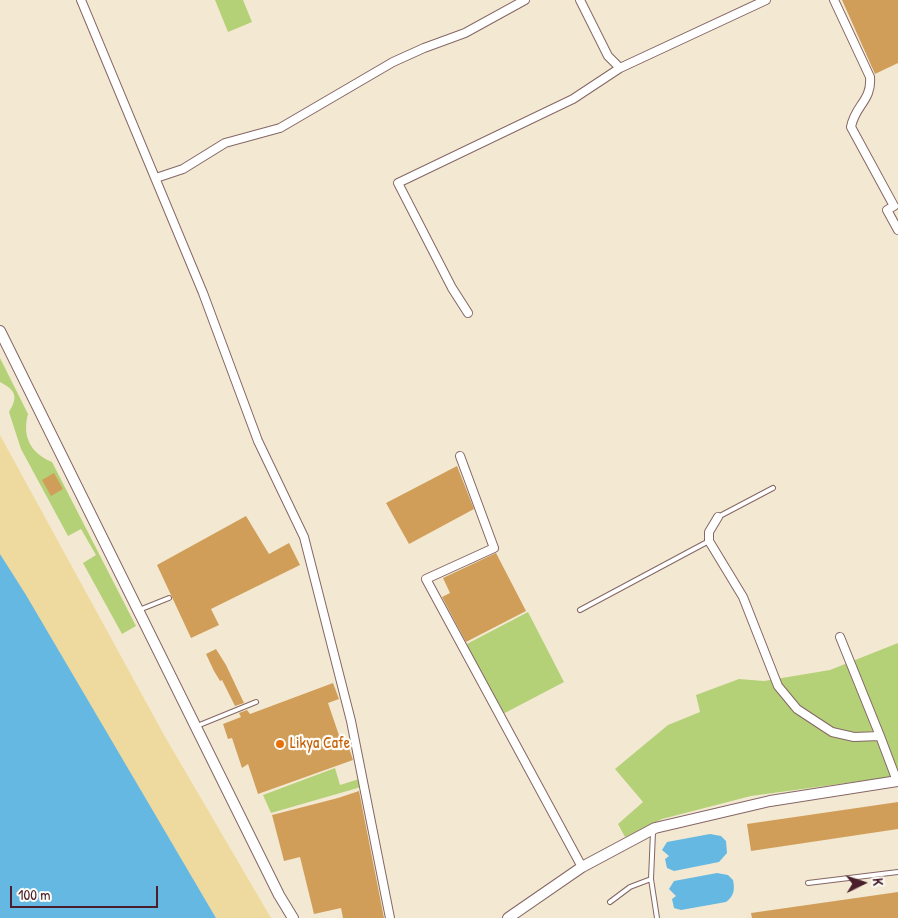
<!DOCTYPE html>
<html>
<head>
<meta charset="utf-8">
<style>
  body { margin:0 }
  #map { position:relative; width:898px; height:918px; overflow:hidden; background:#f3e9d2; font-family:"Patrick Hand",sans-serif }
  canvas { display:block }
  .north { position:absolute; left:838px; top:858px; width:50px; height:50px; -webkit-text-stroke:4px #fdfcf7; paint-order:stroke; rotate:86deg; font-size:14px; font-weight:700; line-height:20px; text-align:center; color:#4a1f2b }
  .north::after { content:''; display:block; margin:auto; width:18px; height:22px; background:#4a1f2b; clip-path:polygon(50% 0,100% 100%,50% 72%,0 100%) }
  .scale { position:absolute; left:10px; top:886px; width:148px; height:22px; box-sizing:border-box; border:2px solid #4a1f2b; border-top:0; padding-left:6px; font-size:15px; line-height:18px; white-space:nowrap; color:#4a1f2b; -webkit-text-stroke:4px #fdfcf7; paint-order:stroke }
</style>
</head>
<body>
<div id="map">
<canvas width="898" height="918"></canvas>
<div class="north">K</div>
<div class="scale">100 m</div>
</div>
<script>
const ctx = document.querySelector('canvas').getContext('2d');
ctx.lineJoin = 'round';
function fill(path, color) {
  ctx.fillStyle = color;
  ctx.fill(path, 'evenodd');
}
function trace(path, color, width, dash) {
  ctx.strokeStyle = color;
  ctx.lineWidth = width;
  ctx.lineCap = dash ? 'butt' : 'round';
  ctx.setLineDash(dash || []);
  ctx.stroke(path);
}
function write(font, color, halo, rows, align = 'center') {
  ctx.font = font + ' "Patrick Hand",sans-serif';
  ctx.lineWidth = 4.5;
  ctx.setLineDash([]);
  ctx.textBaseline = 'middle';
  ctx.strokeStyle = halo;
  ctx.fillStyle = color;
  for (const [text, x, y, turn = 0] of rows) {
    ctx.save();
    ctx.translate(x, y);
    ctx.rotate((+turn || 0) * Math.PI / 180);
    ctx.textAlign = isNaN(turn) ? turn : align;
    if (halo) ctx.strokeText(text, 0, 0);
    ctx.fillText(text, 0, 0);
    ctx.restore();
  }
}
fill(new Path2D(`
  M215,0H243L252,22L228,32Z
  M0,358L28,414C22,436 30,453 52,462L136,626L122,634L83,563L96,555L81,529L68,536L21,449L9,412C19,396 15,390 0,382Z
  M528,612L564,682L501,715L465,645Z
  M898,643V776L751,796L662,819L625,837L618,824L643,802L615,769L668,725L700,712L696,695L739,679L764,681L830,670Z
  M335,768L340,785L359,779L361,787L271,813L263,795Z`), '#b4d178');
fill(new Path2D(`
  M0,435L164,735L271,918H216L0,554Z`), '#eeda9e');
fill(new Path2D(`
  M0,554L26,595L216,918H0Z
  M710,834L721,836L726,841L727,853L719,862L674,871L667,868L665,859L669,856L662,850L667,842Z
  M717,873L728,875L733,880C735,890 734,896 726,902L681,910L674,908L672,899L676,896L669,889L674,881Z`), '#65b8e1');
fill(new Path2D(`
  M842,0H898V63L875,74Z
  M457,466L474,509L409,544L386,503Z
  M54,473L63,489L51,496L42,480Z
  M246,516L269,554L289,543L300,565L211,609L219,625L191,638L157,565Z
  M496,553L526,611L466,642L442,597L450,593L443,578Z
  M216,649L226,665L244,703L235,706L222,680L220,681L214,671L206,654Z
  M333,683L339,699L328,703L343,747L348,745L353,760L258,794L248,764L242,768L232,738L228,739L223,724L241,717L239,713L247,710L250,714Z
  M359,791L384,918H343L341,908L314,914L300,857L284,861L272,815L338,798Z
  M898,802V829L751,851L747,824Z
  M898,892V918H752L751,913Z`), '#d19e5a');
const service = new Path2D(`
  M718,517L773,488
  M139,610L169,598
  M580,610L709,541
  M197,726L256,702
  M653,832L651,879L657,918
  M808,883L898,872
  M610,902L630,887L651,879`);
const minor = new Path2D(`
  M81,0L203,293L258,441L304,537L351,721L390,918
  M580,0L608,56L620,68
  M834,0L870,77C872,101 855,105 851,127L894,206L887,210L898,230
  M156,178L183,169L225,143L280,128L393,62L424,48L465,33L525,0
  M468,313L452,288L398,183L573,99L620,68L766,0
  M460,456L494,548L426,579L582,867
  M718,517L709,532V541L743,597L778,686L797,709L832,732L854,737L880,736L897,781
  M840,637L880,736`);
const tertiary = new Path2D(`
  M0,331L279,895L293,918
  M508,918L582,867L655,828L770,801L898,781`);
trace(service, '#856665', 6);
trace(minor, '#856665', 10);
trace(tertiary, '#856665', 12);
trace(service, '#fff', 4);
trace(minor, '#fff', 8);
trace(tertiary, '#fff', 10);
for (const [x, y, r, color] of [
  [280,744,5,"#e8710a"]
]) {
  const dot = new Path2D();
  dot.arc(x, y, r, 0, 2 * Math.PI);
  ctx.fillStyle = color;
  ctx.fill(dot);
  trace(dot, '#fdfcf7', 2);
}
write('16px', '#c56008', '#fdfcf7', [
  ["Likya Cafe",290,744]
], 'left');
</script>
</body>
</html>
